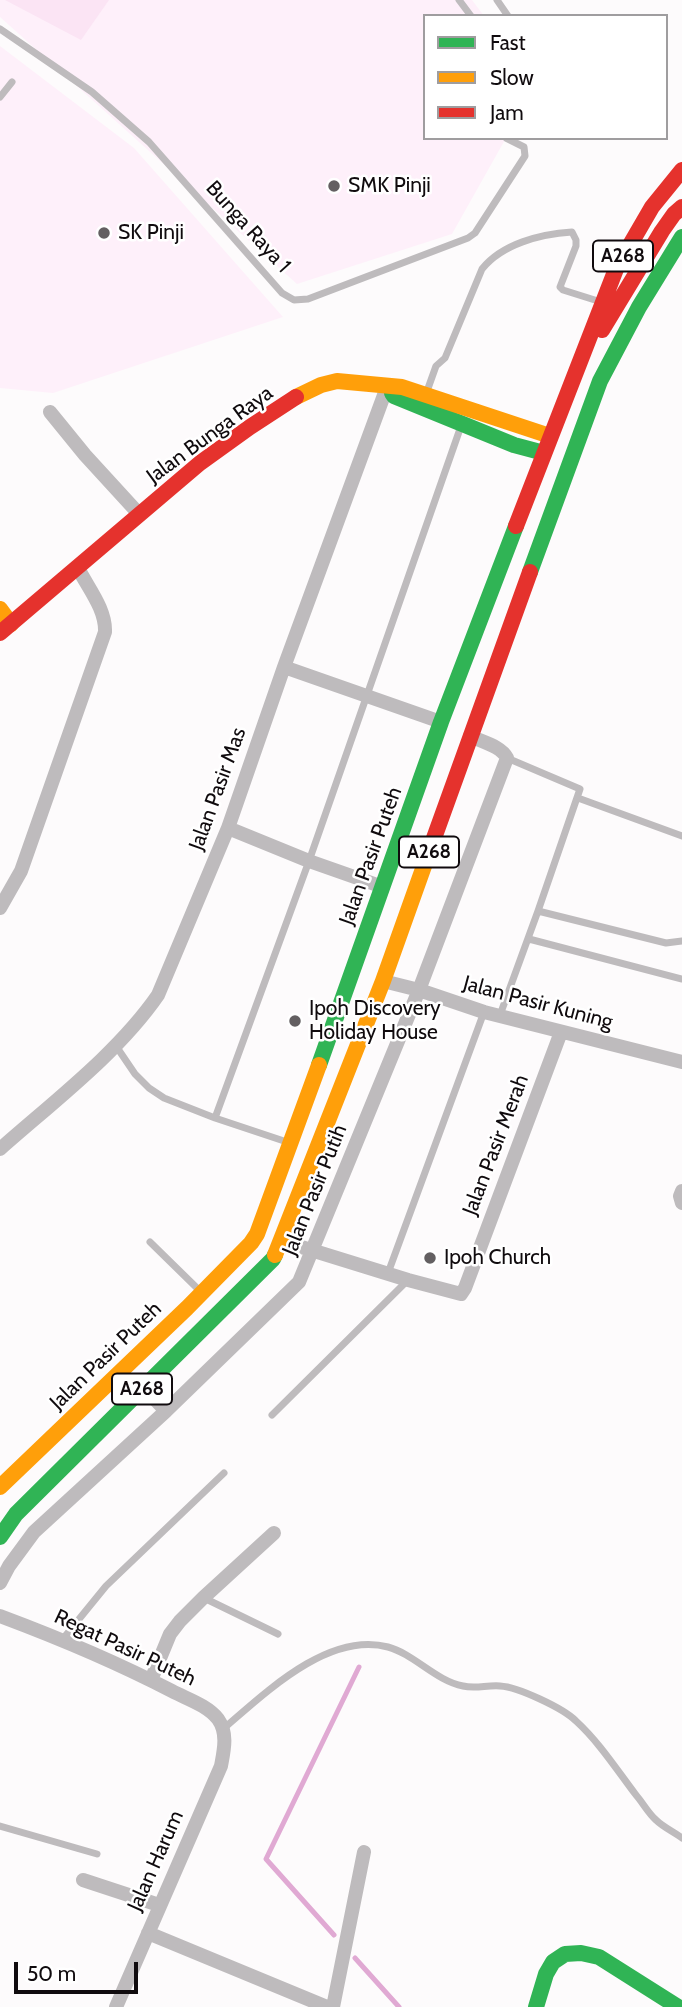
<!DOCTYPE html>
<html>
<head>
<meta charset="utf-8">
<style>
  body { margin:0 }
  #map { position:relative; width:682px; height:2007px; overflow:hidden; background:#fdfbfc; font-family:Cabin,sans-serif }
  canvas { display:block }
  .legend { position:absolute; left:423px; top:14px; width:245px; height:126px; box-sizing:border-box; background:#fff; border:2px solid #9f9d9f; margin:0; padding:9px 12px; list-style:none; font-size:21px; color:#100b0e }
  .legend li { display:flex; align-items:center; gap:14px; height:35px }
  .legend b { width:35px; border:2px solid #9f9d9f }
  .scale { position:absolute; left:14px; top:1962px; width:124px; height:32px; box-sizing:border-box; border:4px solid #100b0e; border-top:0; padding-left:9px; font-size:21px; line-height:24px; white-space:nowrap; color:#100b0e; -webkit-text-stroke:5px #fff; paint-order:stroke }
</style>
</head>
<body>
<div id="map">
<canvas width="682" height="2007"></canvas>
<ul class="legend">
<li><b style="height:9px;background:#30b455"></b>Fast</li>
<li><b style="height:9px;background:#ff9f0a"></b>Slow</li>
<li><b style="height:9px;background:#e5322d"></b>Jam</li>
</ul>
<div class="scale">50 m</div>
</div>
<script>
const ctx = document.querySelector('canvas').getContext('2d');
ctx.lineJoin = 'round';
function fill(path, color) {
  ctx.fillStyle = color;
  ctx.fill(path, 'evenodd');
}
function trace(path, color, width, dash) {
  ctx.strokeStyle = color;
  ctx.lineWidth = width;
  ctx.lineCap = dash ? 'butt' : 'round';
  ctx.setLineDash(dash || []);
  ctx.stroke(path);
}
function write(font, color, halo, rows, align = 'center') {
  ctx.font = font + ' Cabin,sans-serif';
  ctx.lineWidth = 5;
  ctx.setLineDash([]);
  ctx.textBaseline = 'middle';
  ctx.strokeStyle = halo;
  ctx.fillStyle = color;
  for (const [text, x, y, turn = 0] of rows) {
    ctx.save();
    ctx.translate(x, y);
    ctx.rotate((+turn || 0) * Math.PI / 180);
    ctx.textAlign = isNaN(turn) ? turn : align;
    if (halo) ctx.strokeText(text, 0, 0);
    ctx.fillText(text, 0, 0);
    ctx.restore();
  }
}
fill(new Path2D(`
  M0,0H472L484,16H425V138H506L452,234L297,284L0,17Z
  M0,46L134,148L283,317L53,393L0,388Z`), '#fef0fa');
fill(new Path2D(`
  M5,0H109L81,40Z`), '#fbe4f4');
trace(new Path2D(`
  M334,1935L266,1859L359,1667
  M355,1958L399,2007`), '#e0a9d3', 5);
trace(new Path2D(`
  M459,0L471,16
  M497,0L508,16
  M0,29L92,92L149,142L282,293L294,300L308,299L468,238L475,233L525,156L524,147L506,138
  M0,97L12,82
  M426,394L436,366L445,358L482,269C502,244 540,234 572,232L576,240V246L560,287L563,290L598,301
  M578,798L682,836
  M538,911L666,943L682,941
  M529,939L682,979
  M500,1015L538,911L580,789L507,758
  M116,1046L135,1074L149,1088L164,1098L215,1118L287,1142
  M215,1118L309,861L461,426
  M150,1242L199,1290
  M388,1273L484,1012
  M272,1415L407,1281
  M204,1598L278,1634
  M62,1640L106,1586L224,1473
  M223,1729C264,1694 328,1631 388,1647C414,1654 436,1681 463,1686C475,1689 487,1685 500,1686C518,1687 563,1708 576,1721C599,1742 617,1770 636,1795C643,1803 648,1813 656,1820C663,1827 674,1832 682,1838
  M0,1826L97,1854`), '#bebbbd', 7);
trace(new Path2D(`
  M50,412L85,455L139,514
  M284,667L441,722
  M228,828L309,861L383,887
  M0,908L21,871L105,632C106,609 88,588 78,568
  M383,981L419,990L484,1012L682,1062
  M0,1149C53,1102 118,1053 158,995L228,828L284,667L387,387
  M682,1191L680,1196L682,1203
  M282,1241L408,1280L461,1294L465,1288L561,1032
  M144,1388L166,1411
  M0,1583L9,1566L34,1532L166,1411L299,1282L419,990L507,758C501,746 482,742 470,736
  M0,1616C59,1638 116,1662 172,1691C187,1699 207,1705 218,1719C228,1733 224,1750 221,1766L116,2007
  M151,1680L170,1634L180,1621L203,1598L274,1533
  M83,1880L159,1905
  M148,1933L327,2007
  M333,2007L364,1852`), '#bebbbd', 14);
trace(new Path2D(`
  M392,393L394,396L514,445L544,453
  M530,572L600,381L639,307L682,237
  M319,1065L441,722L516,526
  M0,1537L16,1514L273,1259L275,1255
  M536,2007L546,1974L553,1962L565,1954L581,1953L599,1957L678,2007`), '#30b455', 16);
trace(new Path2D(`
  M296,397L321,385L337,381L402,387L550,436
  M0,609L11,624
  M275,1255L383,981L429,852
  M0,1487L187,1308L251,1243L257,1234L319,1065`), '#ff9f0a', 16);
trace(new Path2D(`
  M602,330L662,231L674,214L682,207
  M516,526L616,269L652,207L682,170
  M0,633L200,463L250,427L296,397
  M429,852L530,572`), '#e5322d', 16);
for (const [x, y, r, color] of [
  [334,186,7,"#635f61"],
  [104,233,7,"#635f61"],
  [295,1021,7,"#635f61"],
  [430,1258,7,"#635f61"]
]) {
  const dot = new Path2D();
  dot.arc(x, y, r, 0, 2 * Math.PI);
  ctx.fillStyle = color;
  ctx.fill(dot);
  trace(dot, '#fff', 2.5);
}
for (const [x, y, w] of [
  [623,256,60],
  [429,852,60],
  [142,1389,60]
]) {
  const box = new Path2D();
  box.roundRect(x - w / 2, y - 15.5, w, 31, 5);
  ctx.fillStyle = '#fff';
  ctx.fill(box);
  trace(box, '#100b0e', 2);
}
write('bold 19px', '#100b0e', null, [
  ["A268",623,256],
  ["A268",429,852],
  ["A268",142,1389]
]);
write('21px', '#100b0e', '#fff', [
  ["SMK Pinji",348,186],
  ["SK Pinji",118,233],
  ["Ipoh Discovery",309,1009],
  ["Holiday House",309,1033],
  ["Ipoh Church",444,1258]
], 'left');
write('21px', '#100b0e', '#fff', [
  ["Bunga Raya 1",248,227,48],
  ["Jalan Bunga Raya",210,435,-36],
  ["Jalan Pasir Mas",218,789,-70],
  ["Jalan Pasir Puteh",371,856,-70],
  ["Jalan Pasir Kuning",538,1003,15],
  ["Jalan Pasir Merah",496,1145,-69],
  ["Jalan Pasir Putih",315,1190,-68],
  ["Jalan Pasir Puteh",106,1356,-44],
  ["Regat Pasir Puteh",125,1648,25],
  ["Jalan Harum",156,1861,-66]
]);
</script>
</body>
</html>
